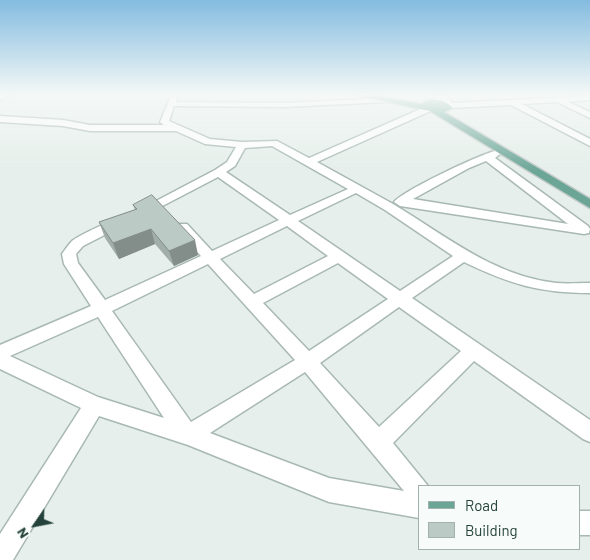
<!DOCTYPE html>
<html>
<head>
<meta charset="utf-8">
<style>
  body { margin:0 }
  #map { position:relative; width:590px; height:560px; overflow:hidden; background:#e6efeb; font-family:Barlow,sans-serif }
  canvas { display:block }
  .legend { position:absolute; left:418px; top:485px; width:162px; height:65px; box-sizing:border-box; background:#f7fbf9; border:1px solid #a3b1ad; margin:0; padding:6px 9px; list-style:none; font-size:15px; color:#24423a }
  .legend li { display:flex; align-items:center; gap:10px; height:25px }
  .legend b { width:25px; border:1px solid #a3b1ad }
  .north { position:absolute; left:10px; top:500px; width:50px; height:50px; -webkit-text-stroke:4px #f7fbf9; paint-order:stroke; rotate:237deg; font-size:14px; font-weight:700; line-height:20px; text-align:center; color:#24423a }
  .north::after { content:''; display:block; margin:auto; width:18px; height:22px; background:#24423a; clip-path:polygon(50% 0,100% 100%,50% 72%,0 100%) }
</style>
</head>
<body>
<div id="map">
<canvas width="590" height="560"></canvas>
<ul class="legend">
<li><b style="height:6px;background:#6aa596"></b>Road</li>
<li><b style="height:14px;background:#bbcac4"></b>Building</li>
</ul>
<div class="north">N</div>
</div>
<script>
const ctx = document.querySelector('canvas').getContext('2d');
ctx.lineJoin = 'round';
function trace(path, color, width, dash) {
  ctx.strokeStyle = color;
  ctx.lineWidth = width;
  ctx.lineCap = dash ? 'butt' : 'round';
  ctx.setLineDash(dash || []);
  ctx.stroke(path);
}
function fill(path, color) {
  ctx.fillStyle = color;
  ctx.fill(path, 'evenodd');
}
const street = new Path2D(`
  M3,94H12L0,100V95Z
  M172,94L179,95L176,102L285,103L388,98V102H385L285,107L174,106L169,121L210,139L242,142L277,141L309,158L427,106H433V110L317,162C342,176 368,190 393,204C445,235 493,276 556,283C567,284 579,283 590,283V293C539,293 510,284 464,262L412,298L590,420V442L583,439L474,361L393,443L428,486H419V518L329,502L188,445L99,416L13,560H0V534L81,408L0,369V345L91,306L64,264L62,254C65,250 68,245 72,241C80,235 116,217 124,219L126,222L124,225L83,246L76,254L78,263L105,300L201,256L177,230L176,227L177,224H187L212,251L279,220L218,177L147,214L143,215L137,211L215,170L227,162L236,147L205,144L176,131H90L63,126L0,122V116L63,120L90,125H164L160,122ZM272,146L348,189L290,215L226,172L235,166L245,148ZM356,193L385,210L453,256L400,291L298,221ZM287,226L328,256L254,294L220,259ZM338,263L388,299L309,351L263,303ZM208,264L295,360L191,422L112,311ZM399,307L461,351L379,427L320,363ZM98,317L164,418L98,397L10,356ZM305,372L404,491L329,478L210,433Z
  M439,94H445L452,103L590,96V100L568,102L590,112V118L557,102L522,104L590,139V146L511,105L449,108L445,107L442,100L436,104L432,102Z
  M495,151L500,154L495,158L588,226L590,229L589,233L584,234L400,206L394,202C404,190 479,155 495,151ZM486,161L568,224L413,199L469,168Z
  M579,511H590V535H579Z`);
const primary = new Path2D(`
  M357,94H368L422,104C432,96 445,100 453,108L444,112L590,199V208L430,111L360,96Z`);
trace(street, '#a8b8b2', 3);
trace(primary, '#c2cac8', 3);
fill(street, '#fff');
fill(primary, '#6aa596');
fill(new Path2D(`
  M133,205L198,255L174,266L155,244L119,259L105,238L99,222L135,210Z`), '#a1aea9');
fill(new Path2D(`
  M151,229L155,244L119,259L113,243Z
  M195,240L198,255L174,266L169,251Z`), '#838d89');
const building = new Path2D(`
  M152,195L195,240L169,251L151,229L113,243L99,222L137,209L133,205Z`);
fill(building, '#bbcac4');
trace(building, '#838d89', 1);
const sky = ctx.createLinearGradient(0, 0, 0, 172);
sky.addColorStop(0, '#84bce0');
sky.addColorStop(0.55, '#f4f8f6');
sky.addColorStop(1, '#f4f8f600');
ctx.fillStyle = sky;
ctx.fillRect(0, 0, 590, 172);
</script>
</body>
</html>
